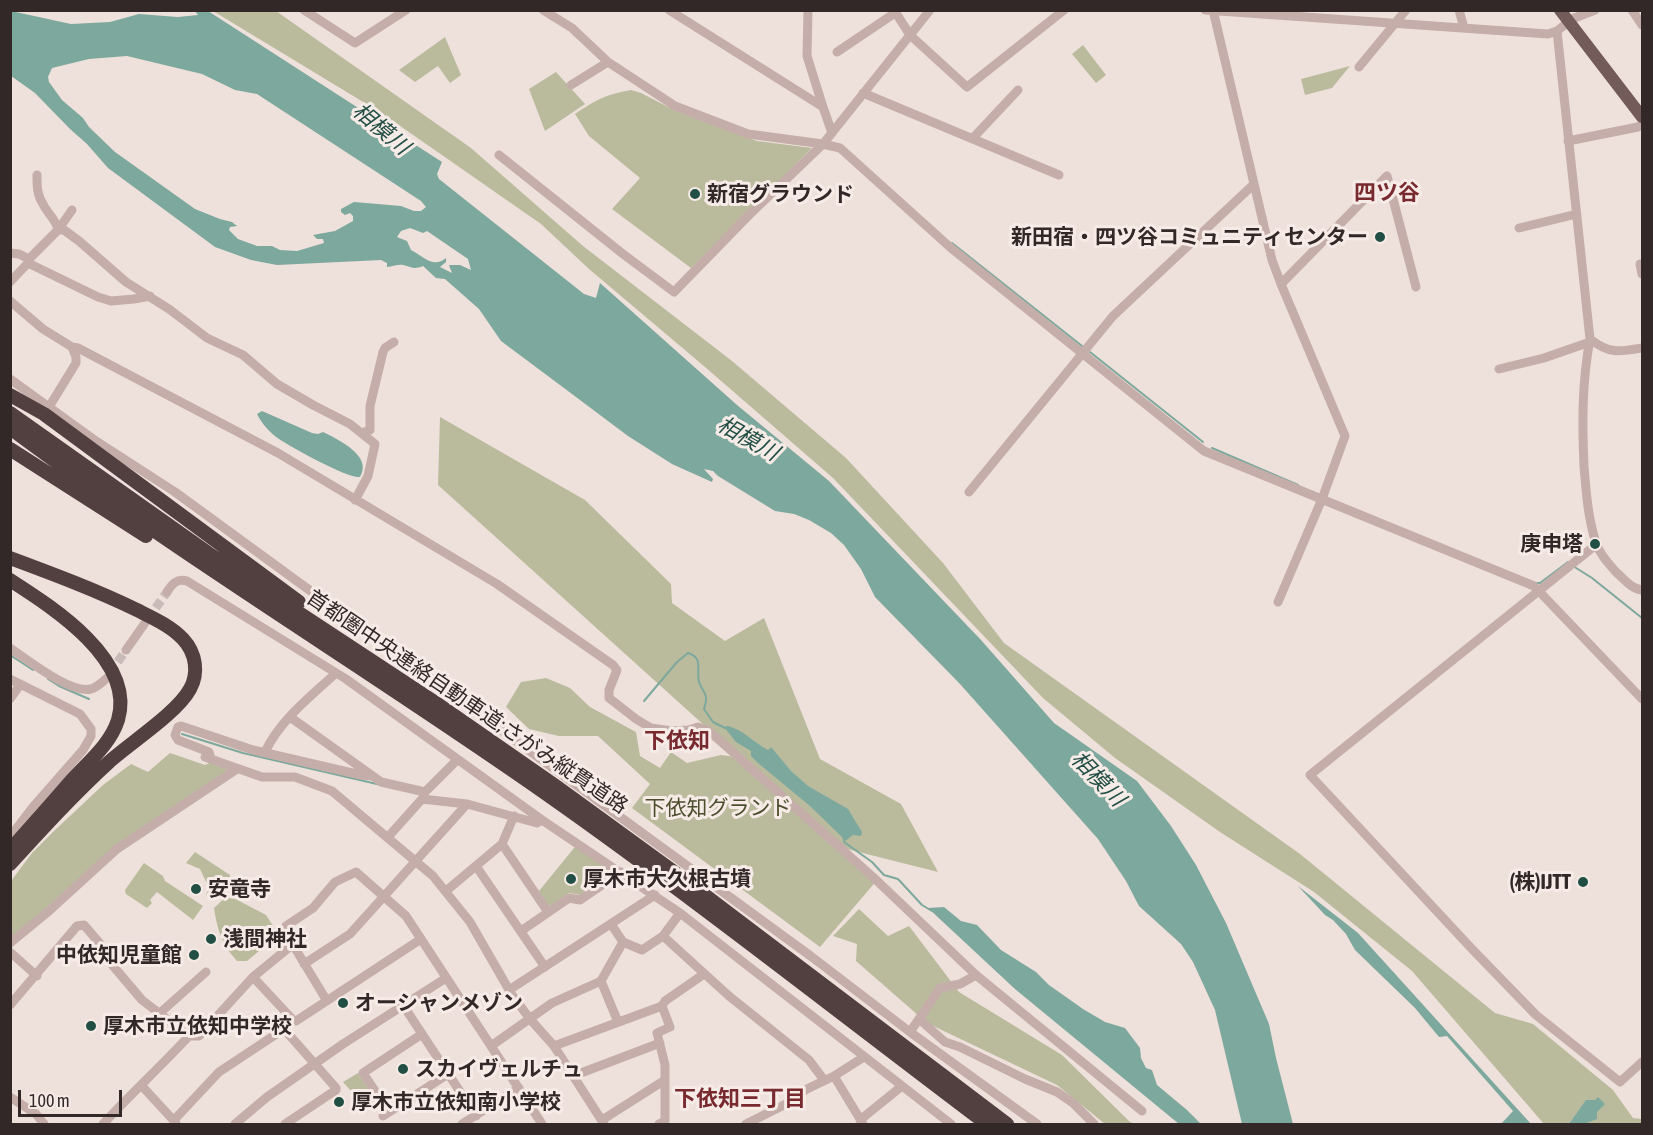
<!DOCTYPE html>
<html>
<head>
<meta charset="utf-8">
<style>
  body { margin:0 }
  #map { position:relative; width:1653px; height:1135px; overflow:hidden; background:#eee0db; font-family:"Asap Condensed",sans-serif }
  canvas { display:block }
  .frame { position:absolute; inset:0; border:12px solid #332828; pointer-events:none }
  .scale { position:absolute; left:18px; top:1090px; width:104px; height:27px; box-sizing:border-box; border:3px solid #332828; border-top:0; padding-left:8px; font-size:18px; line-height:21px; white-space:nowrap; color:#332828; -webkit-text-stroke:4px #f7ebe7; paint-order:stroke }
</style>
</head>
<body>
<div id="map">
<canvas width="1653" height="1135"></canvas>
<div class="frame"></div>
<div class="scale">100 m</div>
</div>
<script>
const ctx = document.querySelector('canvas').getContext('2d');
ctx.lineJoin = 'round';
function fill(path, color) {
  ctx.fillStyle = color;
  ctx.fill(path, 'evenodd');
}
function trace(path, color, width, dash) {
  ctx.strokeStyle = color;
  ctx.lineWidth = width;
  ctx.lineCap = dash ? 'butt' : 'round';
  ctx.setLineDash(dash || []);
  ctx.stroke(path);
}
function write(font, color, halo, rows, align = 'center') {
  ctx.font = font + ' "Asap Condensed","Noto Sans JP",sans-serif';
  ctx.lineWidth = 6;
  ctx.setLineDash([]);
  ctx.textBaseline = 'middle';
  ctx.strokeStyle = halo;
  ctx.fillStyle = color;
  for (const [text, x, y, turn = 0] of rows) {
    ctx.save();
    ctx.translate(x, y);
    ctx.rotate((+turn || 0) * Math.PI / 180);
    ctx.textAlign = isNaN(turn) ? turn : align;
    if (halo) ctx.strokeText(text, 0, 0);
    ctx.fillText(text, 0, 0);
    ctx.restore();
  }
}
fill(new Path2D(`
  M213,11H276L471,148L583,246L732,361L846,458L943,563L1004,643L1300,854L1495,1013L1533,1024L1613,1090L1633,1118L1642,1119V1124H1544L1412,971L1314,892L1220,832L1115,758L1043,698L833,478L705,367L589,269L541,224L383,114Z
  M445,37L461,75L450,83L438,66L415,82L399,70Z
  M1083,45L1106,75L1096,83L1072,54Z
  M1350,66L1332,88L1305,95L1301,79Z
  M556,72L585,104L545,131L529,89Z
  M631,90L641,93L676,111L757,141L812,148L691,268L612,209L640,178L589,136L575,114C597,99 605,95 631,90Z
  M440,417L585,500L671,584L672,603L725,641L764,618L820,759L901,804L938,872L843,848L878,879L820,947L632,808L650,784L598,736H559L529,729L506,707L521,682L546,678L570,688L590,707L636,732L640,756L660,768L671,752L687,763L721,755L736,757L767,782L438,485Z
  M170,753L205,765L212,762L227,769V772L121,842L11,939V881L32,853L54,831L103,785L131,764L148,772Z
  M577,847L613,873L580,895L569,893L551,906L548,905L539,891L574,848Z
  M195,852L230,875V878L214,900L206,896L209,888L200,869L186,863Z
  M144,863L163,876L165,881L203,906L193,920L157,892L150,900L152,903L147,908L126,894L125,890Z
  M228,895L266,915L277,932L275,938L247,961H237C222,945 217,929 214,908Z
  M859,909L888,936L909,926L959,992L1062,1055L1130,1122L1136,1124H1105L1057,1085L927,1023L856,961L857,944L833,936Z
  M358,1073L378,1103L368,1110L343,1082Z`), '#babb9d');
fill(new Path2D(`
  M11,11L71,24L110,22L139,14L178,17L198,15L195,11H208L442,162L437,174L439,179L584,294L596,298L600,283L737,405L829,481L981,640L1054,723L1137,781L1171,826L1196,865L1226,923L1269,1024L1276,1058L1293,1124H1242L1215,1010L1193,962L1181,944L1139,906L1126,881L1098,839L960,684L875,597L861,569L844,545L831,533L809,520L794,514L775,511L718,476L713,471L704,469L713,479L712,482L672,464L628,436L568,391L501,341L479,309L445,279L436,278L423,266C414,270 412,267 403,265C398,264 392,267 387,267V263L381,260L277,265L251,260L215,247L108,168L87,144L70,129L35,93L11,76ZM127,56L202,74L235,90L257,94L421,201L426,207L421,211H414L401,206L354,202L341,209V212L345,215L350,213L353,216V221L335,231L313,235L317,239H323L324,243L297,251L280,250L272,246H257L238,239L229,230L230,227L237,226L232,222L220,219L195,209L115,152L89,127L83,118L62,100L49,82L48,77L52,68L89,59ZM410,228L423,233L427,231L468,259L471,270L460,265H449L452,273L440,267L446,262V258C433,269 423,256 411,250L407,241L397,237L401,231Z
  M262,411L312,433L318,434L323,432C339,440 373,456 360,477C348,479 291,447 279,439C270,433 262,424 257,414Z
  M728,726C744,730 754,743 768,750L771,747L791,771L808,786L848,809L862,832L861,836L853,835L844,842L842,837L810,806L758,763L751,756V751L736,742L724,727Z
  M1298,886L1358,933L1531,1124H1501L1513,1111L1447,1036L1439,1037L1415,1008L1355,950L1346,934L1333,920L1325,915Z
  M944,907L961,921L977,925L1001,950L1036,972L1049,985L1083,1009L1105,1022L1125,1028L1140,1048L1141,1058L1146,1068L1152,1070L1157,1085L1187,1110L1201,1124H1179L1015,989L928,908Z
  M1598,1097L1605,1104L1597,1112V1119L1584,1124H1569L1586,1100H1595Z`), '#7da89d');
trace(new Path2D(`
  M952,243L1082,346
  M1090,352L1203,442
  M1212,448L1298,485
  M1573,566L1592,578L1642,618
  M1537,583H1540L1568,562
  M10,655L33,670
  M48,679L59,686L89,699
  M644,701L677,662L688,653C704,658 696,670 699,682C704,695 709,693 704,709L713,722L725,728
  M182,734L243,753L377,784
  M844,842L872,862L884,875L898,879L922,905L932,911`), '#7da89d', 2);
trace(new Path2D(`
  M148,619L167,592
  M110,673L126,650`), '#c9bbb7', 9, [9, 4.5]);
trace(new Path2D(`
  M304,10L355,43L406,10
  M543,10L572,28L608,62L675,106L748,134L823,144L840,148L951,248L1204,451L1534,586L1642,699
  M669,10L823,107L832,133
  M808,10L807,56L823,107
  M894,10L910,35L967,87L1064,10
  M1205,10L1548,34L1557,31L1572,19L1595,10
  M1213,10L1272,260L1281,284
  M1459,10L1464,28
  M1632,10L1642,25
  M1557,31L1590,339C1609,354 1619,352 1642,348
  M837,52L895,13
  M1359,67L1406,10
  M571,85L608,62
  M863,93L1059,175
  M973,138L1018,90
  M1568,141L1638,127L1642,124
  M499,155L623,254L674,292L748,216L823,144L930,10
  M37,175C37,186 37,195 43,204C47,213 56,219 58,230
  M1387,176L1416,287
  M1519,228L1577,214
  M58,230L72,210
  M10,253L19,254L29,259L58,230H64L79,241L126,282L169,309L207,338L243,355L277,384L313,405L350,424L375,444L368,476L355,500
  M28,263L98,297L111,301L134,299L150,296
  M1640,264L1642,274
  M10,282L28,263L29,259
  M10,301L43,329L72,347L76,357V363L49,407
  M1590,339C1582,382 1582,422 1584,466C1586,492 1588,518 1596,543C1600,555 1609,564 1617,573C1625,580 1632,589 1642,590
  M72,347L78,348L278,453L497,584L613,665L617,670L609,690V698L636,719L651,728L672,731L688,730L698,727L709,731L873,877L976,975L1142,1111
  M1499,369L1544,358L1590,342
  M10,379L93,439L175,492L812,957L910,1032L1037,1124
  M362,433L370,430V406L383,352L385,348L394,342
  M969,492L1113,316L1253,185
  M1597,544L1310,775L1472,949L1536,1015L1620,1082L1642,1062
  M167,592C172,584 177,578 187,581L346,679L542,820L680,913L951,1124
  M1278,602L1322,499L1345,436L1281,284L1387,176
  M10,648C28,660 70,694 91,689C98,687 102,682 107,678
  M126,650L145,623
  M10,679L80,714L91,729V736L83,750L33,807L10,837
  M10,699L20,685
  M290,717L381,782L425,792L457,760
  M265,752C280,720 310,697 336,673
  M205,757L262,777H295L332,791L433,876L470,922L512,995L530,1019L554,1046L604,1124
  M211,759L209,752L178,740L175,735L178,727L181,726L253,750L361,775L372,776
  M388,837L422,799L467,804L537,823L542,820
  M502,844L548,912
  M476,866L545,967
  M446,891L502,844L514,816
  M611,924L623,942L642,950L663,936L680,913
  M521,931L569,898L580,900L621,872
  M663,936L729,996L809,1060L824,1080
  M10,943L49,911L117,849L237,769
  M10,952L37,976
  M304,964L350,934L467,804
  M253,977L292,945
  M601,981L618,1022
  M509,990L655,895
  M327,1001L284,930L286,926L313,908L335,882L356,872L406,916L542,1124
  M10,1005L77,926L84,925L102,946L103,954L142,1000L189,1036
  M403,1005L476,1116
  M662,1006L665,1001L704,974
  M161,1012L206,972
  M919,1019L945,1042L960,1047L1025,1079L1057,1092L1073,1103L1094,1124
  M910,1032L940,988L960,984L976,975
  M491,1046L552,1003L601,981L623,942
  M554,1046L662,1006L670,1027L657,1033L665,1065V1121L659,1124
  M573,1076L660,1043
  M141,1085L176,1123
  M10,1097L36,1114L44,1124
  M389,1112L363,1073L422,1034
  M383,1116L448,1074
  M174,1120L219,1072L284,1029L336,1088V1090L285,1124
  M602,1120L665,1080
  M860,1120L902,1086
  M103,1124C131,1094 161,1066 189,1036H199L253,977L294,1021H296L421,939
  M235,1124L267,1097L343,1044L446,978
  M462,1124L519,1088
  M746,1124L788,1103L807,1089L834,1076
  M863,1124L834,1076L864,1057`), '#c5ada9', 9);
trace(new Path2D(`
  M1560,10L1642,117`), '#735b5a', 12);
trace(new Path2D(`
  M10,395L44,414L299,602
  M10,413L208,553L436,703L557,787L678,875L1007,1124
  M10,428C184,558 370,670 548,795C697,900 841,1014 987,1124
  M10,449L146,536
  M10,558C53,574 96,590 137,610C153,618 171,626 183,639C196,653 199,673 190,689C177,713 130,743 109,762C74,794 42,829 10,864
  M10,580C52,607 136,660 118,720C110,745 88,762 71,781C51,804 31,827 10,850`), '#524040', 14);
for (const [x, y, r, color] of [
  [695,194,6,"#224f45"],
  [1380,237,6,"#224f45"],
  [1595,544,6,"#224f45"],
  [571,879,6,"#224f45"],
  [1583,882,6,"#224f45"],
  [196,889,6,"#224f45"],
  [211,939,6,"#224f45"],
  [194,955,6,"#224f45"],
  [343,1003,6,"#224f45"],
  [91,1026,6,"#224f45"],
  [403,1069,6,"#224f45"],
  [339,1102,6,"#224f45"]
]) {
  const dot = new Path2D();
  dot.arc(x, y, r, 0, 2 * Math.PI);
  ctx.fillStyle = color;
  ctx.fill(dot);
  trace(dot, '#f7ebe7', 2);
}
write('bold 21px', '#332828', '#f7ebe7', [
  ["新宿グラウンド",707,194],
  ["新田宿・四ツ谷コミュニティセンター",1368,237,"right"],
  ["庚申塔",1583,544,"right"],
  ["厚木市大久根古墳",583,879],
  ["(株)IJTT",1571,882,"right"],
  ["安竜寺",208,889],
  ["浅間神社",223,939],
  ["中依知児童館",182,955,"right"],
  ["オーシャンメゾン",355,1003],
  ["厚木市立依知中学校",103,1026],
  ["スカイヴェルチュ",415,1069],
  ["厚木市立依知南小学校",351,1102]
], 'left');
write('21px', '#332828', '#f7ebe7', [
  ["首都圏中央連絡自動車道;さがみ縦貫道路",467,702,34]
]);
write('21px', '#4c4e2e', '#f7ebe7', [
  ["下依知グランド",718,808]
]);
write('italic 22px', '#224f45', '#f7ebe7', [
  ["相模川",381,129,40],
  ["相模川",748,439,29],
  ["相模川",1098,779,46]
]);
write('bold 22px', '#782a2f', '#f7ebe7', [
  ["四ツ谷",1387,193],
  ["下依知",677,741],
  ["下依知三丁目",740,1099]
]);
</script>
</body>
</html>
